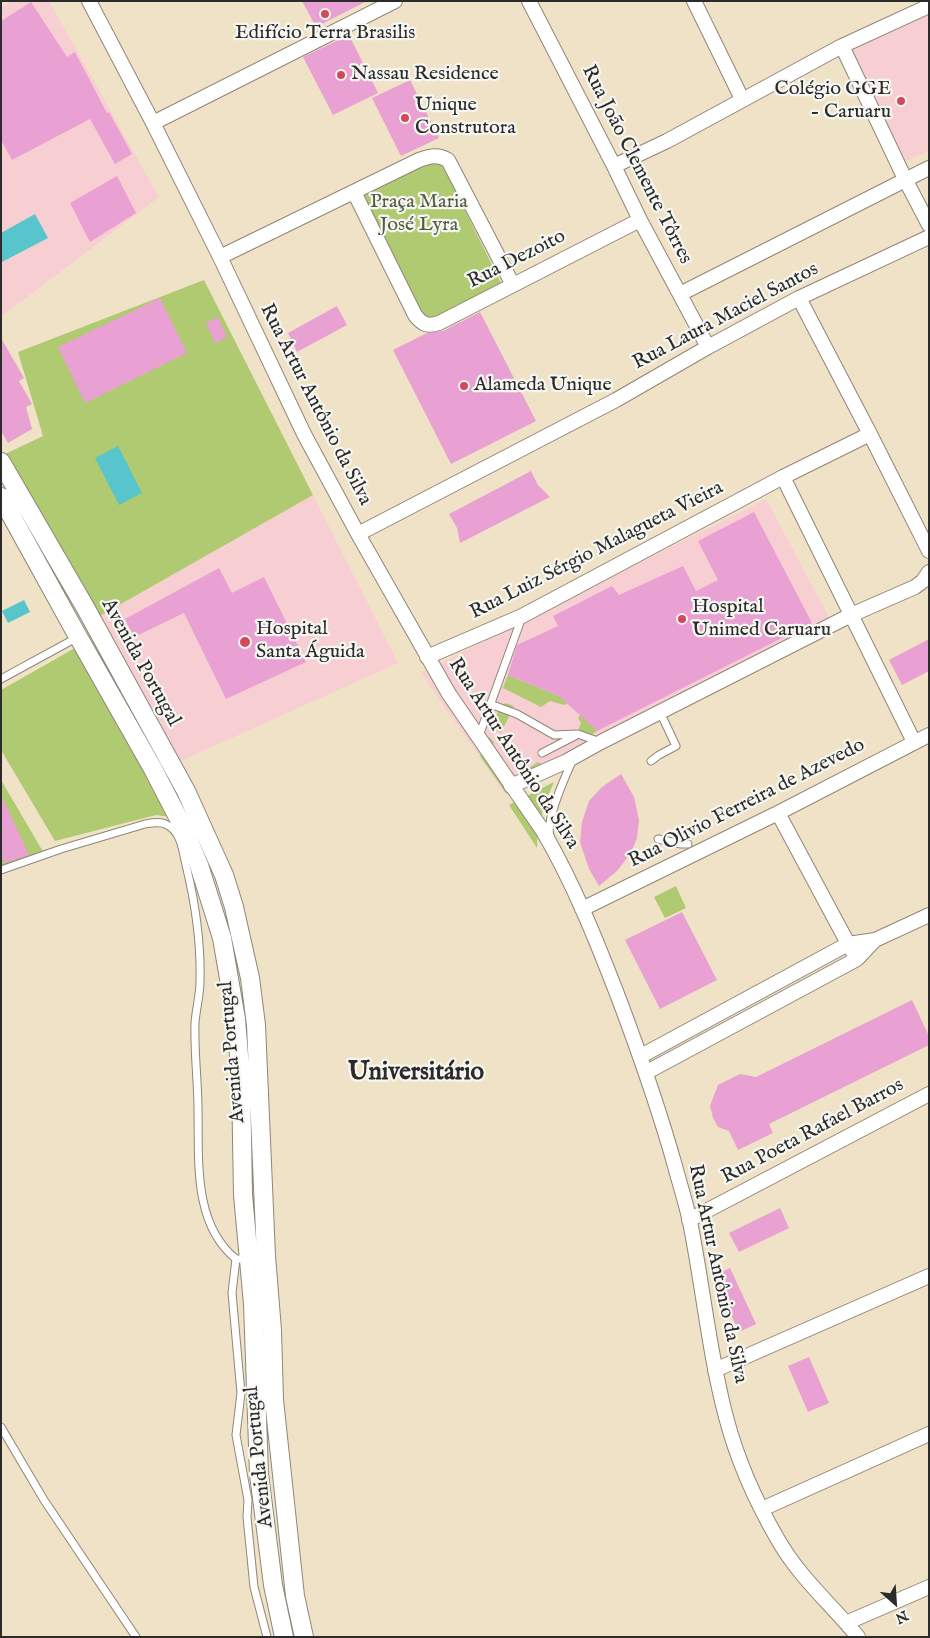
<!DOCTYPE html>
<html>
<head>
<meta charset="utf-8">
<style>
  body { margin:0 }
  #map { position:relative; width:930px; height:1638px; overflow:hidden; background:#f0e2c6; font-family:"IM FELL English",serif }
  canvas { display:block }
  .frame { position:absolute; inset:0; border:2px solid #2b2b2b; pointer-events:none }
  .north { position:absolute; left:870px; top:1578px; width:50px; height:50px; -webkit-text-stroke:4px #f6f6f2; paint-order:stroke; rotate:154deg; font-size:14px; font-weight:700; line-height:20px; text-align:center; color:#2b2b2b }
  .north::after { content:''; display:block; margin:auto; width:18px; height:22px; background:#2b2b2b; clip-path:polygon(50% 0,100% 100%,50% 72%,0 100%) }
</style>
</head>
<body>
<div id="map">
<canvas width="930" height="1638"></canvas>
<div class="frame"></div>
<div class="north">N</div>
</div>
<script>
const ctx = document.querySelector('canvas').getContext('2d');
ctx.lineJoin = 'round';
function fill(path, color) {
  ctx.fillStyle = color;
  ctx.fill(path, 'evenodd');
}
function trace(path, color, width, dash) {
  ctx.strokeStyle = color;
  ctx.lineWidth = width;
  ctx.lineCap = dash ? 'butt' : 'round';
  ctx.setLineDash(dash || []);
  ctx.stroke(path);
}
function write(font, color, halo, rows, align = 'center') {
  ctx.font = font + ' "IM FELL English",serif';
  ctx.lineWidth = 4.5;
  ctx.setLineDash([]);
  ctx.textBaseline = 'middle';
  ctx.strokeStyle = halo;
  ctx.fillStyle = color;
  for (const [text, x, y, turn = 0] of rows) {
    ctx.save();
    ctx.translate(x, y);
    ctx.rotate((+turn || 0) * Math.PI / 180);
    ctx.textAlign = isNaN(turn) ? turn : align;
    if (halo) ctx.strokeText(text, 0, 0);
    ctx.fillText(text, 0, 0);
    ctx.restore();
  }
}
fill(new Path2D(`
  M12,1H49L159,197L1,317V8Z
  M929,13V150L903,163L850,52Z
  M313,495L398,663L174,764L91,621Z
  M766,499L832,623L506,795L421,673Z`), '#f7cfd2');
fill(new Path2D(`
  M438,156L503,287L428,325L361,195Z
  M204,280L313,495L91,621L1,456L43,436L18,352Z
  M75,648L170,817L156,815L55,841L1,750V690Z
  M508,675L559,696L568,703L564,705L550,701L541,707L503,688Z
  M505,703L514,706L501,733L496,730L493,725L499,709Z
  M581,714L597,731L582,741L577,734L581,723L578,718Z
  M489,737L494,742L488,757L515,777L538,762L551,769L506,793L480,756Z
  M1,780L45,855L1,866Z
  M554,782C544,804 537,824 537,848L509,805Z
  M676,886L686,908L665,918L654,897Z`), '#afca70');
fill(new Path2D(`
  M35,214L48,238L2,262L1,233Z
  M118,446L142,493L119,505L95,458Z
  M24,600L30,612L8,623L2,611Z`), '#57c5cb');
fill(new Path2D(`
  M302,1H367L316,27Z
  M31,2L67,57L75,52L107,113L109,112L132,154L115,164L90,119L12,160L1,140V21Z
  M349,35L378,93L333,115L303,57Z
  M410,80L439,138L401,156L372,98Z
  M117,176L136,213L90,242L70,203Z
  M160,298L187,353L85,403L58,347Z
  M337,306L347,325L297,352L288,333Z
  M480,312L536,421L451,464L393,350L427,333L443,331Z
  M218,317L227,337L215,343L206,323Z
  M1,338L24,378L19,381L32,404L26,407L32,429L8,443L1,431Z
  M531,471L538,485L550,497L460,543L457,528L449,514Z
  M754,512L812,623L597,731L559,696L508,675L517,645L558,626L553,616L612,586L619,595L683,566L696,591L718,580L698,541Z
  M219,568L232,593L264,577L306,662L226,699L184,613L134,637L125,619Z
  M929,639V671L902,685L889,660Z
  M621,774L634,797L639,820L637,838L631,853L617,871L599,886L589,869L580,842L582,822L589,801L602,787Z
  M1,795L29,855L5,863L1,854Z
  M682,912L717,980L660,1009L625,940Z
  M912,1000L929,1036V1045L769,1124L773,1133L738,1150L729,1131L718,1127L713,1118L710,1106L718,1085L740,1074L756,1077Z
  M780,1208L789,1228L739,1252L729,1233Z
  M730,1268L756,1324L739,1332L713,1276Z
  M809,1357L829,1403L808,1412L788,1366Z`), '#e8a1d2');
const service = new Path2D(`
  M1,679L78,637
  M490,704L517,714L554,735L578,734L600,742
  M479,736L522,617
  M542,753L575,736
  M651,761L659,755L676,746L660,712
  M550,836C545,820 566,775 573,759
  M658,839L681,844H688
  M1,870L61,849L145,824C152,823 161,821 167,825C181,831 183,852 186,865C195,902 201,943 200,981C200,995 196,1009 195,1023C194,1052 198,1081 198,1110C199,1161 193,1224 236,1259H248
  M236,1259L232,1293L241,1393L236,1435L248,1500L247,1517L254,1587L267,1637
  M1,1427L44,1500L136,1637`);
const minor = new Path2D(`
  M89,1L153,123L220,257L304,434L358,534L449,694L543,831C574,884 597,942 619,999C640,1055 659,1109 675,1166C680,1185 686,1203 690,1222C703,1286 709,1353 726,1417C737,1459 755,1500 777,1538C798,1576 831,1604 858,1637
  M529,1L614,166L640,220L708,347
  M694,1L742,99
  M842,46L905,179L929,225
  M153,123L395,1
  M614,166L667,141L842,46L929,6
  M354,192L415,315C422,324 427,327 439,323L640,220
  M220,257L419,160C430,156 438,154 448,160L513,285
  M680,294L929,168
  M799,298L870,434L929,551
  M783,477L914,742
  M358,534L616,400L708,347L799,298L929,237
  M427,657L522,616L783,477L870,434
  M511,786L565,762L601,742L851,615L915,587L923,581L929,572
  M778,813L852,951
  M582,909L778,813L929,735
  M641,1056L848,944L875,940L929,915
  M647,1072L857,959L875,940
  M689,1220L929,1094
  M715,1370L929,1276
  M762,1509L929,1434
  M846,1623L929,1587`);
const tertiary = new Path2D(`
  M1,462L85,607L186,791L224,875L234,907L250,978L256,1025L266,1256L272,1330L274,1400L295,1596L304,1637
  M1,497L76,633L153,769L182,825L199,865L222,938L236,1019L241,1080L243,1195L253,1304L259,1474L273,1585L284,1637`);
trace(service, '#8e8678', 9);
trace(minor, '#8e8678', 16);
trace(tertiary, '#8e8678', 20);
trace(service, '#fff', 7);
trace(minor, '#fff', 14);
trace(tertiary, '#fff', 18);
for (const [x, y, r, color] of [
  [325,14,5,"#d1495b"],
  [341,75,5,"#d1495b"],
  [901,101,5,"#d1495b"],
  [405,118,5,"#d1495b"],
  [464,386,5,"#d1495b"],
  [682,619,5,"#d1495b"],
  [245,642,6,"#d1495b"]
]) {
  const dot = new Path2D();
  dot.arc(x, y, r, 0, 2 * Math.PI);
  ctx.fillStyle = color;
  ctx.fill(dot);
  trace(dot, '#f6f6f2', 2);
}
write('20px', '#2b2b2b', '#f6f6f2', [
  ["Edifício Terra Brasilis",325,34,"center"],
  ["Nassau Residence",351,75],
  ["Colégio GGE",891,90,"right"],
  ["- Caruaru",891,113,"right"],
  ["Unique",415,106],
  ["Construtora",415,129],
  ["Alameda Unique",474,386],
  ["Hospital",692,608],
  ["Unimed Caruaru",692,631],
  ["Hospital",256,630],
  ["Santa Águida",256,653]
], 'left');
write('20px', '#2b2b2b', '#f6f6f2', [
  ["Rua João Clemente Tôrres",636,165,63],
  ["Rua Dezoito",517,260,-27],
  ["Rua Laura Maciel Santos",726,317,-28],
  ["Rua Artur Antônio da Silva",315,405,63],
  ["Rua Luiz Sérgio Malagueta Vieira",597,551,-27],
  ["Avenida Portugal",140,663,61],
  ["Rua Artur Antônio da Silva",513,754,57],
  ["Rua Olivio Ferreira de Azevedo",747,804,-27],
  ["Avenida Portugal",233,1052,-95],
  ["Rua Poeta Rafael Barros",813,1132,-28],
  ["Rua Artur Antônio da Silva",717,1274,78],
  ["Avenida Portugal",260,1457,-96]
]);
write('20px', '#535b40', '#f6f6f2', [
  ["Praça Maria",419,203],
  ["José Lyra",419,226]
]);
write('bold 25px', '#2b2b2b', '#f6f6f2', [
  ["Universitário",416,1074]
]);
</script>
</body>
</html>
